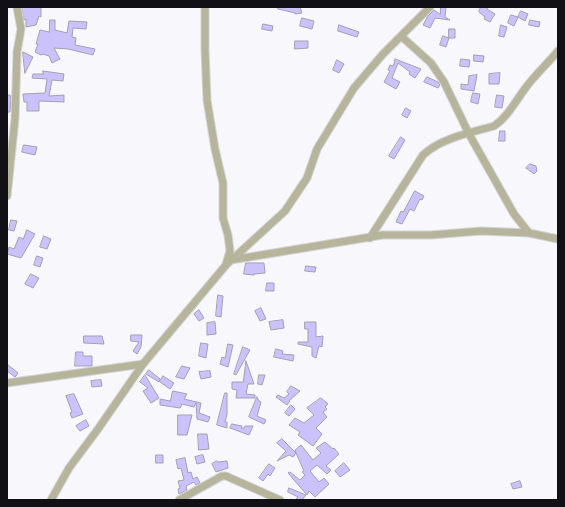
<!DOCTYPE html>
<html>
<head>
<meta charset="utf-8">
<style>
  body { margin:0 }
  #map { position:relative; width:565px; height:507px; overflow:hidden; background:#f8f8fc; font-family:Jost,sans-serif }
  canvas { display:block }
  .frame { position:absolute; inset:0; border:8px solid #111017; pointer-events:none }
</style>
</head>
<body>
<div id="map">
<canvas width="565" height="507"></canvas>
<div class="frame"></div>
</div>
<script>
const ctx = document.querySelector('canvas').getContext('2d');
ctx.lineJoin = 'round';
function fill(path, color) {
  ctx.fillStyle = color;
  ctx.fill(path, 'evenodd');
}
function trace(path, color, width, dash) {
  ctx.strokeStyle = color;
  ctx.lineWidth = width;
  ctx.lineCap = dash ? 'butt' : 'round';
  ctx.setLineDash(dash || []);
  ctx.stroke(path);
}
const building = new Path2D(`
  M22,7H41V17L39,16L36,25L26,27V19L24,20Z
  M279,7H300L302,13L295,14V13L278,9Z
  M441,7H446L445,17L450,20L435,18L430,28L423,25L428,16L434,10L440,14Z
  M481,7H488L487,9L495,14L490,22L484,19L485,17L479,12Z
  M521,11L528,14L525,21L518,17Z
  M511,15L518,17L514,26L508,23Z
  M302,18L314,21L312,29L300,26Z
  M50,20H55V30L67,33L69,21L87,22L86,29L73,28L72,37L76,38L75,45L95,49L93,55L68,49L54,48L60,59L52,63L49,56L43,54L41,55L35,52L38,44H36L40,30L49,32Z
  M530,20L540,22L539,27L529,25Z
  M263,24L273,26L272,31L262,29Z
  M339,25L359,32L357,37L338,31Z
  M501,25L507,27L504,37L499,36Z
  M449,29H455V38H449Z
  M443,36L449,38L446,47L440,45Z
  M295,41H308V48L295,49Z
  M23,52L33,57L25,73Z
  M474,55L484,56L483,62L474,61Z
  M395,59L421,69L415,78L409,74L410,72L398,63L392,78L400,82L396,89L384,82L390,71L388,70L390,65L393,66L395,61L394,60Z
  M461,59L470,60L469,67L460,66Z
  M337,60L344,64L339,73L333,70Z
  M43,71L64,74L63,81L52,80L49,96L64,95V102L39,101V111H27V102H24L23,94L45,93L47,79L32,78L33,74H43Z
  M500,73L499,84H489V74Z
  M477,75L474,91L461,89V84L468,85L469,76Z
  M427,77L438,82L440,85L438,88L424,82Z
  M473,93L480,94L478,104L471,102Z
  M7,95H10L11,99L10,112H7Z
  M497,95L504,96L502,108L495,107Z
  M406,108L411,111L407,118L402,115Z
  M500,131H505V141H499Z
  M401,137L405,140L394,159L389,156Z
  M24,145L37,147L35,155L22,152Z
  M530,164L536,166L537,171L534,174L526,168Z
  M415,191L424,196L422,200L420,199L414,211L410,209L402,224L396,222L401,211L403,212Z
  M11,220L17,221L14,231L9,230Z
  M27,230L35,234L21,258L7,254L9,247L14,249L19,237L23,239Z
  M44,236L51,239L47,249L40,247Z
  M37,256L43,258L40,267L34,265Z
  M246,263H264L265,273L254,274V275L244,274Z
  M306,266L316,267L315,272L305,271Z
  M31,274L39,278L33,288L25,284Z
  M267,283H274V291H266Z
  M218,295L223,296L221,317L216,316Z
  M261,308L266,319L260,321L255,311Z
  M199,310L204,318L199,321L194,314Z
  M283,320L284,328L271,330L269,322Z
  M215,322L216,334L207,335V323Z
  M305,322H316V337L323,336L322,347L319,346L316,358L312,356V347L298,344V342H308V329H305Z
  M131,335H142L141,347L137,354L133,351L139,342L131,341Z
  M84,336H102L104,344L84,343Z
  M201,343L208,344L206,358L199,356Z
  M228,344L233,345L228,367L220,364L222,357L225,358Z
  M243,347L250,350L236,375L234,374Z
  M276,349L283,351L282,354L294,355L293,361L274,357Z
  M76,352H83V356H92V366H75Z
  M246,361L254,384H248L246,394L255,395V398H236L237,390L232,389V382H243Z
  M7,364L18,373L15,377L7,371Z
  M182,366L190,368L184,379L176,377Z
  M149,370L160,379L159,382L146,374Z
  M210,371L211,377L201,379L199,372Z
  M145,375L159,398L151,403L143,391L148,388L140,382Z
  M259,375H265L262,385L258,384Z
  M163,376L174,383L170,389L160,382Z
  M101,380L102,386L92,387L91,381Z
  M291,386L300,391L289,401H290L287,405L276,397L278,395L284,398L289,394L287,392Z
  M173,391L187,394L184,399L201,403L199,413L210,417L208,422L197,419L196,403L194,407L182,404L180,408L160,405V399L170,401Z
  M225,393H227V414L225,422H227V428L217,425Z
  M74,394L83,414L72,418L70,413L72,412L66,396Z
  M257,397L259,401L261,402L257,416L266,420L264,424L249,417Z
  M321,398L328,404L325,407L327,409L323,412L327,417L316,428L322,434L313,446L298,435L300,432L289,425L295,418L304,423L314,415L307,408Z
  M291,405L295,409L289,416L285,413Z
  M178,415H192L187,435H178Z
  M86,420L89,426L80,431L76,426Z
  M232,424L242,426L241,428H244L245,426H253L249,435L230,428Z
  M198,434H207L209,449L199,450Z
  M282,439L296,453L295,450L301,445L313,460L321,453L316,448L325,442L333,449L334,448L339,454L326,466L331,470L327,474L317,465L310,471L319,482L324,478L329,484L315,497L309,491L307,495L288,473L290,472L300,480L305,475L302,472L304,471L296,453L293,457L289,455L277,461L286,451L277,443Z
  M156,455H163V463H156Z
  M203,455L205,462L197,464L195,457Z
  M185,458L188,473L191,472L193,479L197,477L200,483L196,485L194,482L186,486L187,490L179,494L178,489L180,488L178,481L184,480L181,468L178,469L176,460Z
  M217,461L218,462L227,461L228,468L216,472L212,464Z
  M344,463L350,470L340,477L335,471Z
  M269,464L275,468L270,476L268,474L263,481L259,478Z
  M520,481L522,487L513,489L511,484Z
  M289,488L306,495L302,500H295L298,497L288,492Z`);
fill(building, '#ccc2fb');
trace(building, '#a19fb1', 1);
const minor = new Path2D(`
  M205,7V49L207,100L215,149L223,183V218L228,235L230,251L226,264
  M401,36L431,63L444,82L469,134L514,214L529,233L558,239
  M7,196L15,119L17,52L21,29L17,7
  M370,238L423,155C441,138 470,133 494,126C508,117 516,100 527,86C536,74 548,63 558,51
  M231,260L383,235H431L481,231L529,233
  M7,383L143,364
  M51,500L69,468L98,429L143,364L226,265L285,211L307,178L317,149L354,88L383,54L430,7
  M179,500L222,476H226L280,500`);
trace(minor, '#d3d3d7', 9);
trace(minor, '#b6b59b', 7);
</script>
</body>
</html>
